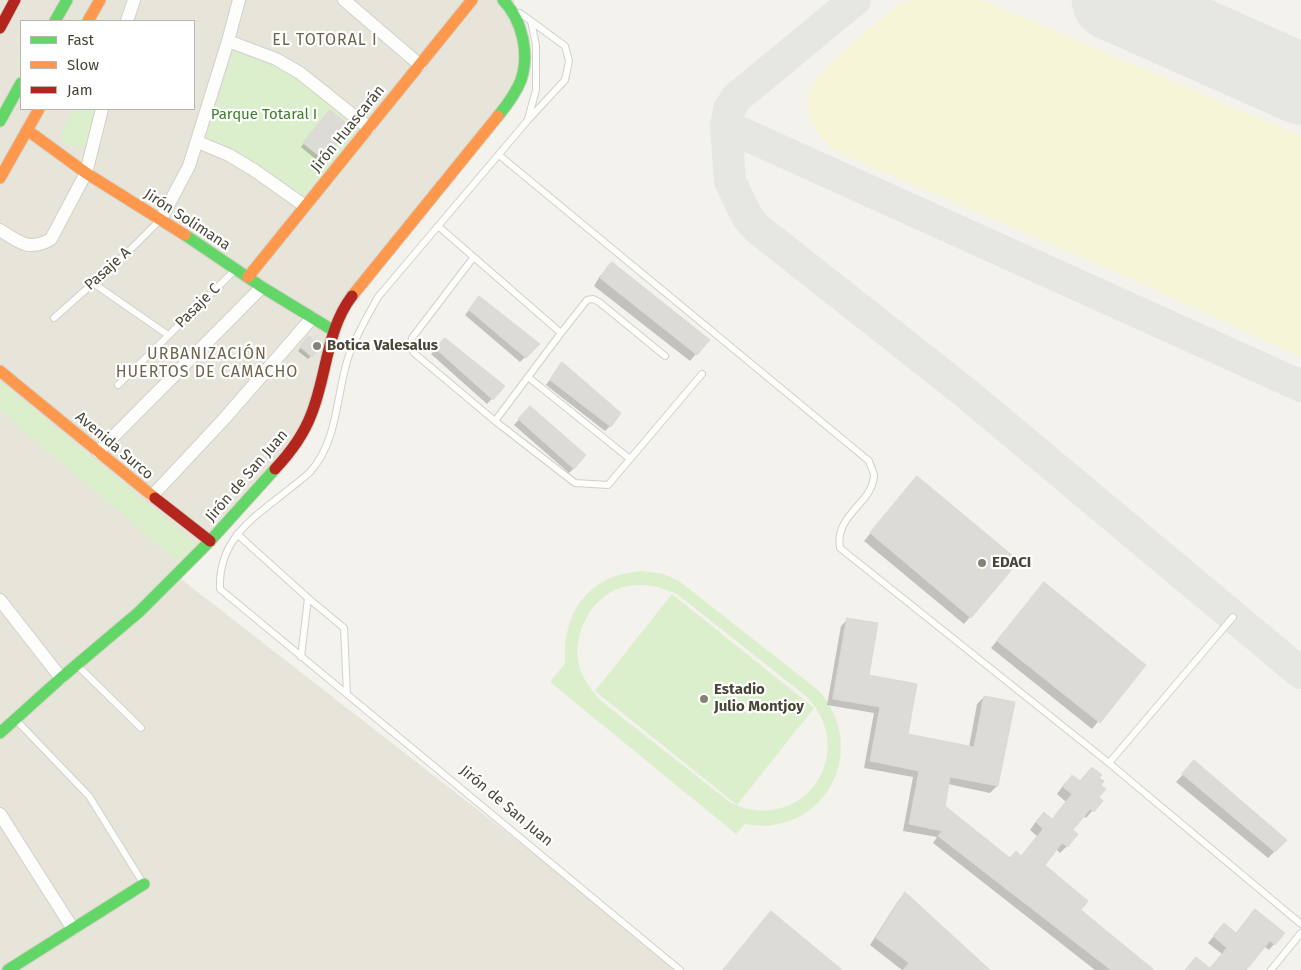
<!DOCTYPE html>
<html>
<head>
<meta charset="utf-8">
<style>
  body { margin:0 }
  #map { position:relative; width:1301px; height:970px; overflow:hidden; background:#f3f2ed; font-family:"Fira Sans",sans-serif }
  canvas { display:block }
  .legend { position:absolute; left:20px; top:20px; width:175px; height:90px; box-sizing:border-box; background:#fff; border:1px solid #b7b5af; margin:0; padding:6px 9px; list-style:none; font-size:15px; color:#4a4637 }
  .legend li { display:flex; align-items:center; gap:10px; height:25px }
  .legend b { width:25px; border:1px solid #b7b5af }
</style>
</head>
<body>
<div id="map">
<canvas width="1301" height="970"></canvas>
<ul class="legend">
<li><b style="height:6px;background:#63d668"></b>Fast</li>
<li><b style="height:6px;background:#ff974d"></b>Slow</li>
<li><b style="height:6px;background:#b3261e"></b>Jam</li>
</ul>
</div>
<script>
const ctx = document.querySelector('canvas').getContext('2d');
ctx.lineJoin = 'round';
function fill(path, color) {
  ctx.fillStyle = color;
  ctx.fill(path, 'evenodd');
}
function trace(path, color, width, dash) {
  ctx.strokeStyle = color;
  ctx.lineWidth = width;
  ctx.lineCap = dash ? 'butt' : 'round';
  ctx.setLineDash(dash || []);
  ctx.stroke(path);
}
function write(font, color, halo, rows, align = 'center') {
  ctx.font = font + ' "Fira Sans",sans-serif';
  ctx.lineWidth = 4.5;
  ctx.setLineDash([]);
  ctx.textBaseline = 'middle';
  ctx.strokeStyle = halo;
  ctx.fillStyle = color;
  for (const [text, x, y, turn = 0] of rows) {
    ctx.save();
    ctx.translate(x, y);
    ctx.rotate((+turn || 0) * Math.PI / 180);
    ctx.textAlign = isNaN(turn) ? turn : align;
    if (halo) ctx.strokeText(text, 0, 0);
    ctx.fillText(text, 0, 0);
    ctx.restore();
  }
}
fill(new Path2D(`
  M0,0H514L527,69L348,306L313,415L181,579L541,859L674,970H0ZM21,21H194V109H21Z`), '#e7e5da');
fill(new Path2D(`
  M235,50L274,66L313,90L358,130L303,198L249,160L206,138Z
  M73,109H98L86,143L81,147C72,147 62,146 61,136Z
  M0,381L193,541L195,544L178,562L177,561L0,411Z
  M641,571L664,574L679,581L818,690C872,749 824,839 745,824L736,834L550,682L565,664C562,612 588,575 641,571ZM645,585L659,587L677,594L807,697C860,753 803,836 731,803L601,701C592,691 585,682 580,669C571,640 587,603 615,590C624,586 635,585 645,585Z
  M672,594L814,708L737,805L595,691Z`), '#dcefcc');
fill(new Path2D(`
  M910,0H983L1301,136V357L1109,269L833,150C818,135 803,115 809,93C814,70 879,22 898,5Z`), '#f7f5d7');
fill(new Path2D(`
  M328,114L342,137L320,163L301,147Z
  M612,264L696,354L690,361L594,286L600,276Z
  M479,298L538,345L520,362L465,315Z
  M445,340L503,386L487,404L431,354Z
  M306,341L317,349L308,359L298,351Z
  M558,369L610,426L605,431L546,385Z
  M530,407L574,468L569,473L514,425Z
  M911,484L970,617L964,624L864,541Z
  M1044,584L1145,665L1092,729L991,648Z
  M848,619L867,676L906,735L969,747L977,704L984,697L997,786L990,793L948,784L943,807L1010,859L1021,857L1037,836L1030,830L1037,820L1044,814L1052,820L1066,802L1057,794L1065,783L1072,777L1079,782L1092,768L1097,778V798L1101,801L1086,818L1083,815L1071,830L1077,835L1067,846L1060,853L1056,849L1043,865L1079,910L1152,970H1095L933,843L937,837L903,831L913,777L864,768L874,713L827,705L841,626Z
  M1188,769L1275,851L1268,858L1176,782Z
  M905,894L988,970H902L870,945L898,901Z
  M1249,917L1274,944L1269,950L1264,946L1244,970H1185H1209L1222,954L1208,943L1219,930L1235,934Z`), '#0003');
trace(new Path2D(`
  M855,0L736,98L729,110L726,126L730,181L741,204L748,218L758,229L962,390L1301,673
  M726,126L1301,386`), '#e6e6e3', 32);
trace(new Path2D(`
  M1112,0L1301,84`), '#e6e6e3', 81);
const building = new Path2D(`
  M330,110L350,126L342,136L343,137L324,160L303,143Z
  M612,262L710,340L697,355L600,278L607,267Z
  M479,296L540,344L526,358L469,310Z
  M309,336L319,345L318,349L312,357L300,347Z
  M445,338L505,386L493,400L435,348Z
  M562,362L621,413L611,427L550,380Z
  M530,406L586,455L574,469L518,419Z
  M917,476L1019,561L971,618L870,533Z
  M1044,582L1146,665L1100,723L997,641Z
  M847,618L878,623L869,675L917,684L908,734L974,747L984,696L1015,702L998,786L950,777L945,806L1010,858L1016,851L1021,856L1043,829L1036,822L1044,812L1052,819L1072,794L1063,787L1072,775L1080,781L1092,767L1102,775L1099,778L1104,781L1101,785L1106,789L1099,797L1103,801L1094,812L1090,809L1073,830L1078,834L1068,847L1062,843L1045,865L1088,901L1081,910L1154,970H1111L938,836L942,831L909,824L919,771L870,761L880,707L833,699Z
  M1194,760L1287,840L1275,852L1182,774Z
  M905,892L990,970H903L909,963L876,938Z
  M1255,909L1285,933L1275,945L1270,941L1246,970H1185L1196,957L1210,968L1227,948L1213,936L1224,923L1236,933Z
  M771,911L842,970H723Z`);
fill(building, '#dddbd5');
trace(building, '#dbd9d2', 1);
const lane = new Path2D(`
  M520,13L565,46L569,61L565,80L528,120L378,297C367,317 355,337 348,358C336,396 338,441 310,472C305,477 298,482 292,487C256,516 218,537 220,589L680,970
  M528,119L536,90V45L531,21
  M499,155L869,461C870,466 874,471 874,476C872,504 834,515 840,548L1109,763L1301,924
  M438,226L561,333L495,421
  M473,258L412,338L410,346L414,353L495,421L575,483L608,485L702,374
  M93,283L168,335
  M54,318L127,253L160,220
  M561,333L587,300L593,299L599,302L665,356
  M528,377L630,459
  M118,385L235,270
  M237,534L308,598L301,657
  M308,598L344,628L347,694
  M78,666L141,728
  M16,720L89,796L143,883
  M1109,763L1233,617
  M1271,970L1301,933`);
const street = new Path2D(`
  M344,0L420,65
  M127,21L134,0
  M228,41L276,59L300,73L369,128
  M198,142L229,155L254,170L305,206
  M161,219L189,166L228,41L239,0
  M0,230C18,242 30,252 51,239L86,173L102,109
  M98,452L262,287
  M152,496L224,419L312,318
  M0,600L61,678
  M0,814L73,929`);
const fast = new Path2D(`
  M55,21L67,0
  M498,116C507,105 516,93 521,80C530,53 522,20 503,0
  M0,121L21,83
  M185,235L262,287L334,331
  M0,733L61,678L139,612L210,541L275,469
  M8,970L144,884`);
const slow = new Path2D(`
  M88,21L100,0
  M27,130L86,173L185,235
  M0,178L39,109
  M248,277L472,0
  M352,296L498,116
  M0,371L155,498`);
const jam = new Path2D(`
  M0,28L15,0
  M275,469C290,453 303,436 311,415C327,376 326,330 352,296
  M155,498L210,541`);
trace(lane, '#d1d0ca', 8);
trace(street, '#d1d0ca', 14);
trace(fast, '#d3d0c3', 13);
trace(slow, '#d3d0c3', 13);
trace(jam, '#d3d0c3', 13);
trace(lane, '#fdfdfc', 6);
trace(street, '#fdfdfc', 12);
trace(fast, '#63d668', 11);
trace(slow, '#ff974d', 11);
trace(jam, '#b3261e', 11);
for (const [x, y, r, color] of [
  [317,346,5,"#858277"],
  [982,563,5,"#858277"],
  [704,699,5,"#858277"]
]) {
  const dot = new Path2D();
  dot.arc(x, y, r, 0, 2 * Math.PI);
  ctx.fillStyle = color;
  ctx.fill(dot);
  trace(dot, '#fff', 2);
}
write('15px', '#3b8126', '#fff', [
  ["Parque Totaral I",264,115]
]);
write('15px', '#4a4637', '#fff', [
  ["Jirón Huascarán",348,129,-51],
  ["Jirón Solimana",187,220,33],
  ["Pasaje A",108,269,-42],
  ["Pasaje C",198,306,-45],
  ["Avenida Surco",114,446,40],
  ["Jirón de San Juan",247,476,-49],
  ["Jirón de San Juan",506,806,40]
]);
write('bold 15px', '#4a4637', '#fff', [
  ["Botica Valesalus",327,346],
  ["EDACI",992,563],
  ["Estadio",714,690],
  ["Julio Montjoy",714,707]
], 'left');
ctx.letterSpacing = '1px';
write('16px', '#6e654e', '#fff', [
  ["EL TOTORAL I",325,41],
  ["URBANIZACIÓN",207,355],
  ["HUERTOS DE CAMACHO",207,373]
]);
ctx.letterSpacing = '0px';
</script>
</body>
</html>
